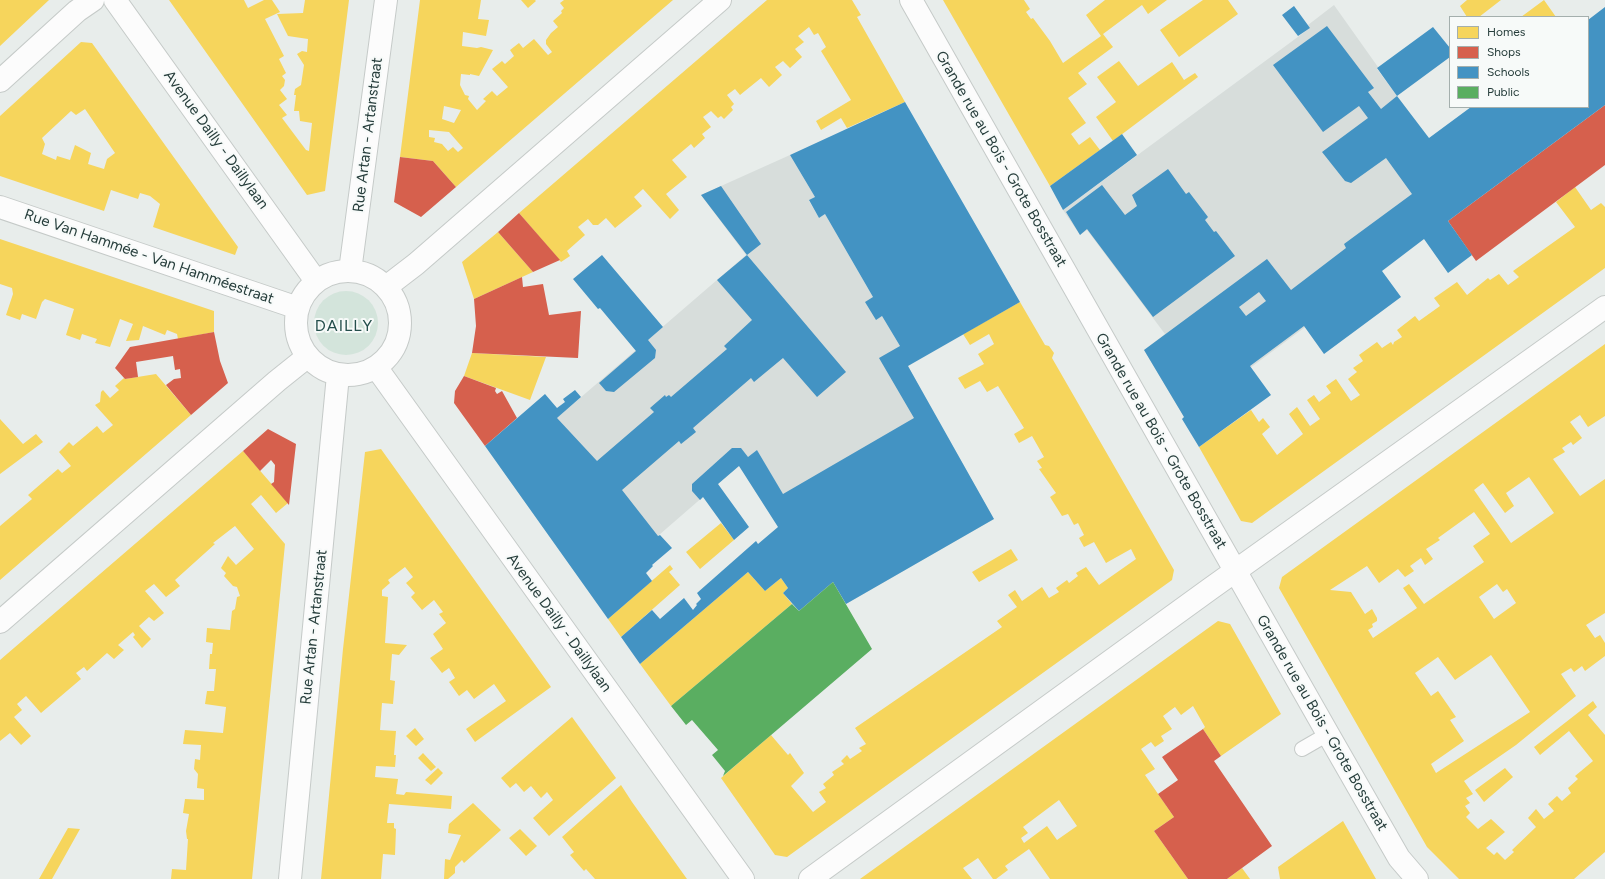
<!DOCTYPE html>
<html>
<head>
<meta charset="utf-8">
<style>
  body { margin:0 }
  #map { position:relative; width:1605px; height:879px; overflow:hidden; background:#e8edeb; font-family:Figtree,sans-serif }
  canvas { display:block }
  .legend { position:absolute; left:1449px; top:16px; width:140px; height:92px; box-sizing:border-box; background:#f7faf9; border:1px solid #a4afad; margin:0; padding:5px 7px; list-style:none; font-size:12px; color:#273e3c }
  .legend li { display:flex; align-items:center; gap:8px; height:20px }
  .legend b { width:20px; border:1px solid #a4afad }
</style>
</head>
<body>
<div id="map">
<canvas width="1605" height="879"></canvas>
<ul class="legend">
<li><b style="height:11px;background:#f6d55c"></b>Homes</li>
<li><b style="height:11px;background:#d6604d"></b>Shops</li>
<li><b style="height:11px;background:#4393c3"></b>Schools</li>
<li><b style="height:11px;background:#5aae61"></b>Public</li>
</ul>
</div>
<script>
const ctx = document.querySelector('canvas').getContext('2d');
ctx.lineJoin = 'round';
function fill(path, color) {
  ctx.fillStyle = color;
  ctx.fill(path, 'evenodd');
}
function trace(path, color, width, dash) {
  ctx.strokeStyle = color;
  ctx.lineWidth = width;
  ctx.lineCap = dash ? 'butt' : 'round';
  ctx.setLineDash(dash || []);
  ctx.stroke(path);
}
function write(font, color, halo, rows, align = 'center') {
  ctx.font = font + ' Figtree,sans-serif';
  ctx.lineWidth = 4;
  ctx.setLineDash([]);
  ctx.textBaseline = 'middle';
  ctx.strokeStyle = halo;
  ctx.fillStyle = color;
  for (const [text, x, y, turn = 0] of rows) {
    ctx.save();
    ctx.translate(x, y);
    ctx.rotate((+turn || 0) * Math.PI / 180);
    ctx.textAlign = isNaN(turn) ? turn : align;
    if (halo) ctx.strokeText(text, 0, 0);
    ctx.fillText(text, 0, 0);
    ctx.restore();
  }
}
fill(new Path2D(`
  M1334,5L1378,67L1377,69L1475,201L1184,417L1144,350L1165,334L1087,230L1080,235L1063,210L1310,28L1308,25Z
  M790,155L815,197L809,201L819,218L825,214L873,297L876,319L882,316L911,364L908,366L931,409L994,519L846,604L757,450L591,594L500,467L746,255L701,195Z`), '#d7dddb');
fill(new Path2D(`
  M314 323a32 32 0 1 1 64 0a32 32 0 1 1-64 0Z`), '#d3e4db');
fill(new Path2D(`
  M0,0H49L0,46Z
  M169,0H244L248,8L264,0H272L280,12L265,19L284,56L279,59L286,73L282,76L285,80L284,86L280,90L287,99L279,105L287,115L282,118L306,150L309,151L312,123L300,121L299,111H294L296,95H294L295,89L301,85L304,65L297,54L302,51L307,52L308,39L288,36L277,14L303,13L305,0H349L325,191L307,195Z
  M420,0H481L478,19L489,20L486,36L463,32L462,46L477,48L481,47L493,50L479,76L470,74V75L461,74L460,85L465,95L469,96L468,99L477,110L486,101L483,99L492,91L497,96L508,87L492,69L502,61L505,64L514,56L510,50L519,43L523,48L534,39L548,55L552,52L546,44V40L551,33L558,27L553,21L562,13L561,11L564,8L560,3L564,0H673L456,187L433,161L400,157ZM444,106L461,110L454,123L442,119ZM429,130L449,132L463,148L458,152L453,147L448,151L442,144L434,142L435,138L429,137Z
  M521,0H535L536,1L528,8Z
  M767,0H852L861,15L857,17L905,102L847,128L841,118L821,130L816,121L851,100L821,51L826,47L818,33L814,35L809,27L798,36L804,42L795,49L802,57L790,68L783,61L775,67L782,75L769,87L761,78L740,95L735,89L727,95L734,104L731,107L733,110L724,119L721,116L718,118L711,111L703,117L711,127L702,134L705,138L694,148L691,144L672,160L687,177L666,194L679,210L670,219L643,189L634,197L642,206L615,228L606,218L598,225H593L588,219L578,227L585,235L567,251L570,256L561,262L519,213Z
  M943,0H1024L1030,9L1026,12L1031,19L1033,18L1050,41L1063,63L1101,36L1086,15L1105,0H1167L1148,14L1142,5L1103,34L1113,47L1078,73L1087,84L1068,98L1086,123L1071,134L1079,145L1090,137L1100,150L1050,186Z
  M1203,0H1228L1238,14L1179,57L1160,30Z
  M1467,0H1501L1479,17H1467L1460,6Z
  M1544,0L1556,17H1521Z
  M81,42L92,43L238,247L235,255L153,227L160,204L150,196L140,193L138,199L111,190L104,211L0,176V116ZM85,109L115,153L107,159L104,169L88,164L91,153L75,145L70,160L57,156L56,160L42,154L45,144L42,138L71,111L76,115Z
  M1119,61L1138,86L1172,62L1184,80L1195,73L1198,77L1113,141L1096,117L1116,102L1097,77Z
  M1575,187L1591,210L1601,203L1605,207V268L1252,523L1241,521L1199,447L1251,410L1259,422L1263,418L1270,427L1262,434L1277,455L1303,434L1289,414L1297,407L1310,426L1320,419L1307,400L1314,395L1319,402L1331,393L1326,386L1336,379L1351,401L1360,395L1348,379L1357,372L1353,368L1363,361L1359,355L1377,342L1382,348L1391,342L1393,345L1394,342L1402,337L1397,330L1415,316L1419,321L1440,306L1434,298L1457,282L1467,295L1488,278L1490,280L1499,274L1508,285L1519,277L1513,271L1575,227L1556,202Z
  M498,232L533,272L474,299L462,262Z
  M0,239L214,311V332L178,339L177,334L167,330L165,335L143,326L139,340L126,341L133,324L120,319L110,347L95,343L97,339L82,334L80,340L66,335L74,309L45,299L42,302L36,319L22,314L20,320L6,315L13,294L12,288L0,284Z
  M1020,302L1045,345L1049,346L1054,353L1052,358L1174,570L1172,580L787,857L775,855L721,778L771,735L788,755L790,753L804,773L791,786L813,812L826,802L819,792L826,788L823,784L834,775L832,772L844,764L841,761L847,755L850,759L862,751L859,748L866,744L855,728L1002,627L997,621L1017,607L1008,595L1015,590L1022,601L1042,587L1049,598L1059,592L1056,588L1067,580L1069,583L1078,576L1076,573L1086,567L1099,585L1136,559L1131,549L1106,563L1094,542L1084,547L1079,538L1084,535L1078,523L1074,525L1068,514L1062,516L1050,497L1056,493L1039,469L1042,468L1037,461L1044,457L1032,436L1019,443L1014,434L1024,428L998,386L987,392L980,381L965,389L958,378L984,364L978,354L994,344L989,334L970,345L963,334Z
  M1605,344V416L1588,427L1580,415L1570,422L1582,438L1573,445L1571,442L1562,448L1565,452L1553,459L1580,496L1605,479V613L1586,625L1595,638L1600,635L1605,643V656L1585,671L1582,666L1574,672L1571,668L1561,674L1576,696L1516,745L1464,781L1473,794L1466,798L1470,803L1465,806L1470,813L1466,817L1478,829L1491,819L1505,832L1486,848L1494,855L1497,852L1505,860L1514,852L1512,850L1536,827L1528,818L1536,809L1544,819L1554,811L1548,804L1557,796L1562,801L1571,793L1568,788L1578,779L1575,776L1593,761L1569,731L1540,755L1534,747L1593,701L1597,707L1588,715L1605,735V852L1574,879H1459L1427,847L1279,588L1282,577ZM1529,477L1554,513L1511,543L1474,490L1483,483L1505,513L1514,506L1506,493ZM1474,512L1490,534L1473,546L1484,562L1424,604L1409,584L1403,588L1417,608L1373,638L1368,630L1373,627L1372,624L1377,621V618L1372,609L1365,614L1351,592L1330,590L1367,566L1379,583L1398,569L1405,577L1414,571L1410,566L1421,558L1425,565L1433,559L1426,549L1440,540L1438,538ZM1497,584L1503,592L1507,589L1516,603L1494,619L1479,597ZM1491,655L1530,712L1436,773L1431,764L1464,741L1450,720L1456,717L1438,691L1431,696L1415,673L1438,657L1455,680Z
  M472,353L546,357L530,400L464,376Z
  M156,374L191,415L0,580V526L32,499L28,495L58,469L62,473L71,466L59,452L69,442L73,446L97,426L103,433L113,425L95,405L100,402L101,392L103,390L110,398L119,390L115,386L124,378L125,379Z
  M0,419L23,444L36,434L43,442L0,474Z
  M381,449L551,687L475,742L466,729L506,701L494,684L474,699L467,690L459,696L449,682L455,678L449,668L442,673L430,658L443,649L433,634L446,623L439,614L443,612L434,600L422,610L411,597L415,593L406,583L413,577L405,567L388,580L390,583L382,590V596L388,597L385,643L407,645L399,655L392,654L390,680L395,681L393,704L382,703L380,730L396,731L394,755H396L395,767L376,766L375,777L398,779L396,794L404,795L406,792L452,796L451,809L389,804L387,823H394V828L396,829L395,855L383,854L381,879H321L343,649L365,452Z
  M243,451L288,503L276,513L261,495L251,504L285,544L252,879H171L172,869L186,870L188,839H187L186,831L189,814L183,813L185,799L204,800V789L197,788L198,774L194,769L195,759L200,760L201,745L183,744L185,730L223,733L226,707L205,704L207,691H214L216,669H209L210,654H212L213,643L206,642L207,628L230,630L232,611L235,609L237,597L240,596L237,587L233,586L224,576L226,573L221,568L228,556L236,565L254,549L235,526L213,543L215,544L175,580L180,586L166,597L154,584L145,591L164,613L154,621L149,617L139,626L151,639L142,648L133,637L135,635L133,632L118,645L124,650L114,659L107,653L87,671L84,667L76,673L81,679L41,713L26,696L17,704L22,710L14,717L31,736L21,745L10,733L0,741V660Z
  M721,523L734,540L700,569L686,552Z
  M1011,549L1018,560L979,582L972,572Z
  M670,565L673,569L669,572L680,585L621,637L608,619Z
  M748,572L765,591L781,578L788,588L783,593L792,604L671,706L640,664Z
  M1218,621L1230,624L1281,714L1221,756L1203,729L1205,727L1193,706L1181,715L1175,707L1163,716L1172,729L1161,736L1164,741L1155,747L1151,742L1141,749L1155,769L1145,775L1174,817L1154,831L1188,879H1050L1029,849L1005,866L1008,870L996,879H993L978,858L963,868L972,879H860ZM1059,800L1077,826L1057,840L1047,826L1024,843L1021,838L1028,833L1023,827Z
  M572,717L616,778L549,836L533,818L553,800L547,792L541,798L531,786L524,792L516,783L510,788L501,778Z
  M415,728L424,739L416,746L406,736Z
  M423,753L436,767L431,771L418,758Z
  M438,768L443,773L431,785L425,780Z
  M1505,768L1513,777L1484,802L1475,790Z
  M621,785L632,802L687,879H595L586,869L584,871L570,855L574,852L562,837Z
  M473,803L501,830L464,863L462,860L455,867V873L448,879H444L445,859L450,860L461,835L448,833L449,824Z
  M1343,821L1376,879H1280L1278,867Z
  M68,828L80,829L52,879H39Z
  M520,829L537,846L526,856L509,838Z
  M1242,868L1250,879H1227Z`), '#f6d55c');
fill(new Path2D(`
  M1605,105V165L1476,261L1448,221Z
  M400,157L433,161L456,187L421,217L394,202Z
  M519,213L560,260L533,272L498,232Z
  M522,277L523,287L543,284L549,315L581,311L578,358L472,353L476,326L474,299Z
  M214,332L220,361L228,383L191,415L166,385L174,379L181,378L180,369L175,370L173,356L136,362L138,377L125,379L115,368L130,347Z
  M464,376L496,388L495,391L497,394L502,391L517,418L485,446L454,403L455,391Z
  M268,429L296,444L289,505L271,484L274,482L275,465L271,460L260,471L243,451Z
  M1203,729L1221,756L1214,761L1272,846L1227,879H1188L1154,831L1174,817L1158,794L1178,780L1162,757Z`), '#d6604d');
fill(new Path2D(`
  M1294,6L1310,28L1298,36L1282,15Z
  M1605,7V105L1448,221L1472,255L1448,273L1424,239L1382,271L1401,297L1324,354L1304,326L1250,366L1271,395L1199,447L1182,419L1184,417L1144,350L1267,259L1291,290L1346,248L1344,244L1412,194L1386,158L1351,183L1345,181L1322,152L1368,118L1359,106L1323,132L1273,65L1327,26L1374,88L1368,92L1381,109L1397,96L1429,138L1471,107H1588V20ZM1259,292L1266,301L1246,316L1239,307Z
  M1433,27L1450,48V57L1397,96L1377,68Z
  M905,102L1020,302L908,366L994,519L846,604L833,582L799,611L783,593L788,588L781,578L765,591L748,572L640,664L621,637L652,610L660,619L684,598L693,610L697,605L696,604L701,599L697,593L756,541L758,544L778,527L739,466L718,484L749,527L734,540L703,497L700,500L692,491V484L732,448H741L748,457L757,450L783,494L914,418L879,358L900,346L882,316L876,320L865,302L873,297L825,214L819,218L809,200L815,197L790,155Z
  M1122,134L1137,155L1063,210L1050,186Z
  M1168,169L1186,194L1189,192L1208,217L1205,220L1214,232L1216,231L1235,256L1153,317L1087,229L1080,235L1066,212L1102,185L1125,215L1137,206L1132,195Z
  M721,186L761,244L747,255L701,195Z
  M602,255L663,327L648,340L656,350L655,358L614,392L606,391L599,383L636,351L600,308L598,309L573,279Z
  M747,255L846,372L817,397L783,358L754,382L751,378L693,428L696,432L681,444L679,441L622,490L658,536L660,535L672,548L652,565L653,566L646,573L652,581L608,619L485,446L545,394L557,408L565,402L563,399L575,390L581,397L557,418L597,461L654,412L650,408L665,395L666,397L669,395L671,397L727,349L724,346L752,320L717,280Z`), '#4393c3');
fill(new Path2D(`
  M833,582L872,649L723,776L725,771L712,755L718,750L692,720L686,725L671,706L792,604L799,611Z`), '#5aae61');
const lane = new Path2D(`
  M1302,749L1328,734`);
const street = new Path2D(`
  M115,0L316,281
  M911,0L1328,734L1399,858L1417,879
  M0,81L77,11L93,0
  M0,207L298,308
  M296 323a52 52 0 1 1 104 0a52 52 0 1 1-104 0Z
  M350,271L386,0
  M386,287L416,264L720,0
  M376,367L743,879
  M0,622L277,381L307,357
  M290,879L338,375
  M810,879L1210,589L1605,307`);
trace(lane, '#c5cac8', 16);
trace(street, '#c5cac8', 24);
trace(lane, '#fcfcfc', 14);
trace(street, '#fcfcfc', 22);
write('15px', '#273e3c', '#f7faf9', [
  ["Rue Artan - Artanstraat",368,135,-83],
  ["Avenue Dailly - Daillylaan",216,140,54],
  ["Grande rue au Bois - Grote Bosstraat",1001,159,60],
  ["Rue Van Hammée - Van Hamméestraat",149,257,19],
  ["Grande rue au Bois - Grote Bosstraat",1161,441,60],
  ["Avenue Dailly - Daillylaan",559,623,54],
  ["Rue Artan - Artanstraat",314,627,-84],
  ["Grande rue au Bois - Grote Bosstraat",1322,723,60]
]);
ctx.letterSpacing = '1px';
write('16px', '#254f4c', '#f7faf9', [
  ["DAILLY",344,326]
]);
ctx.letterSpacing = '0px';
</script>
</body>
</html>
